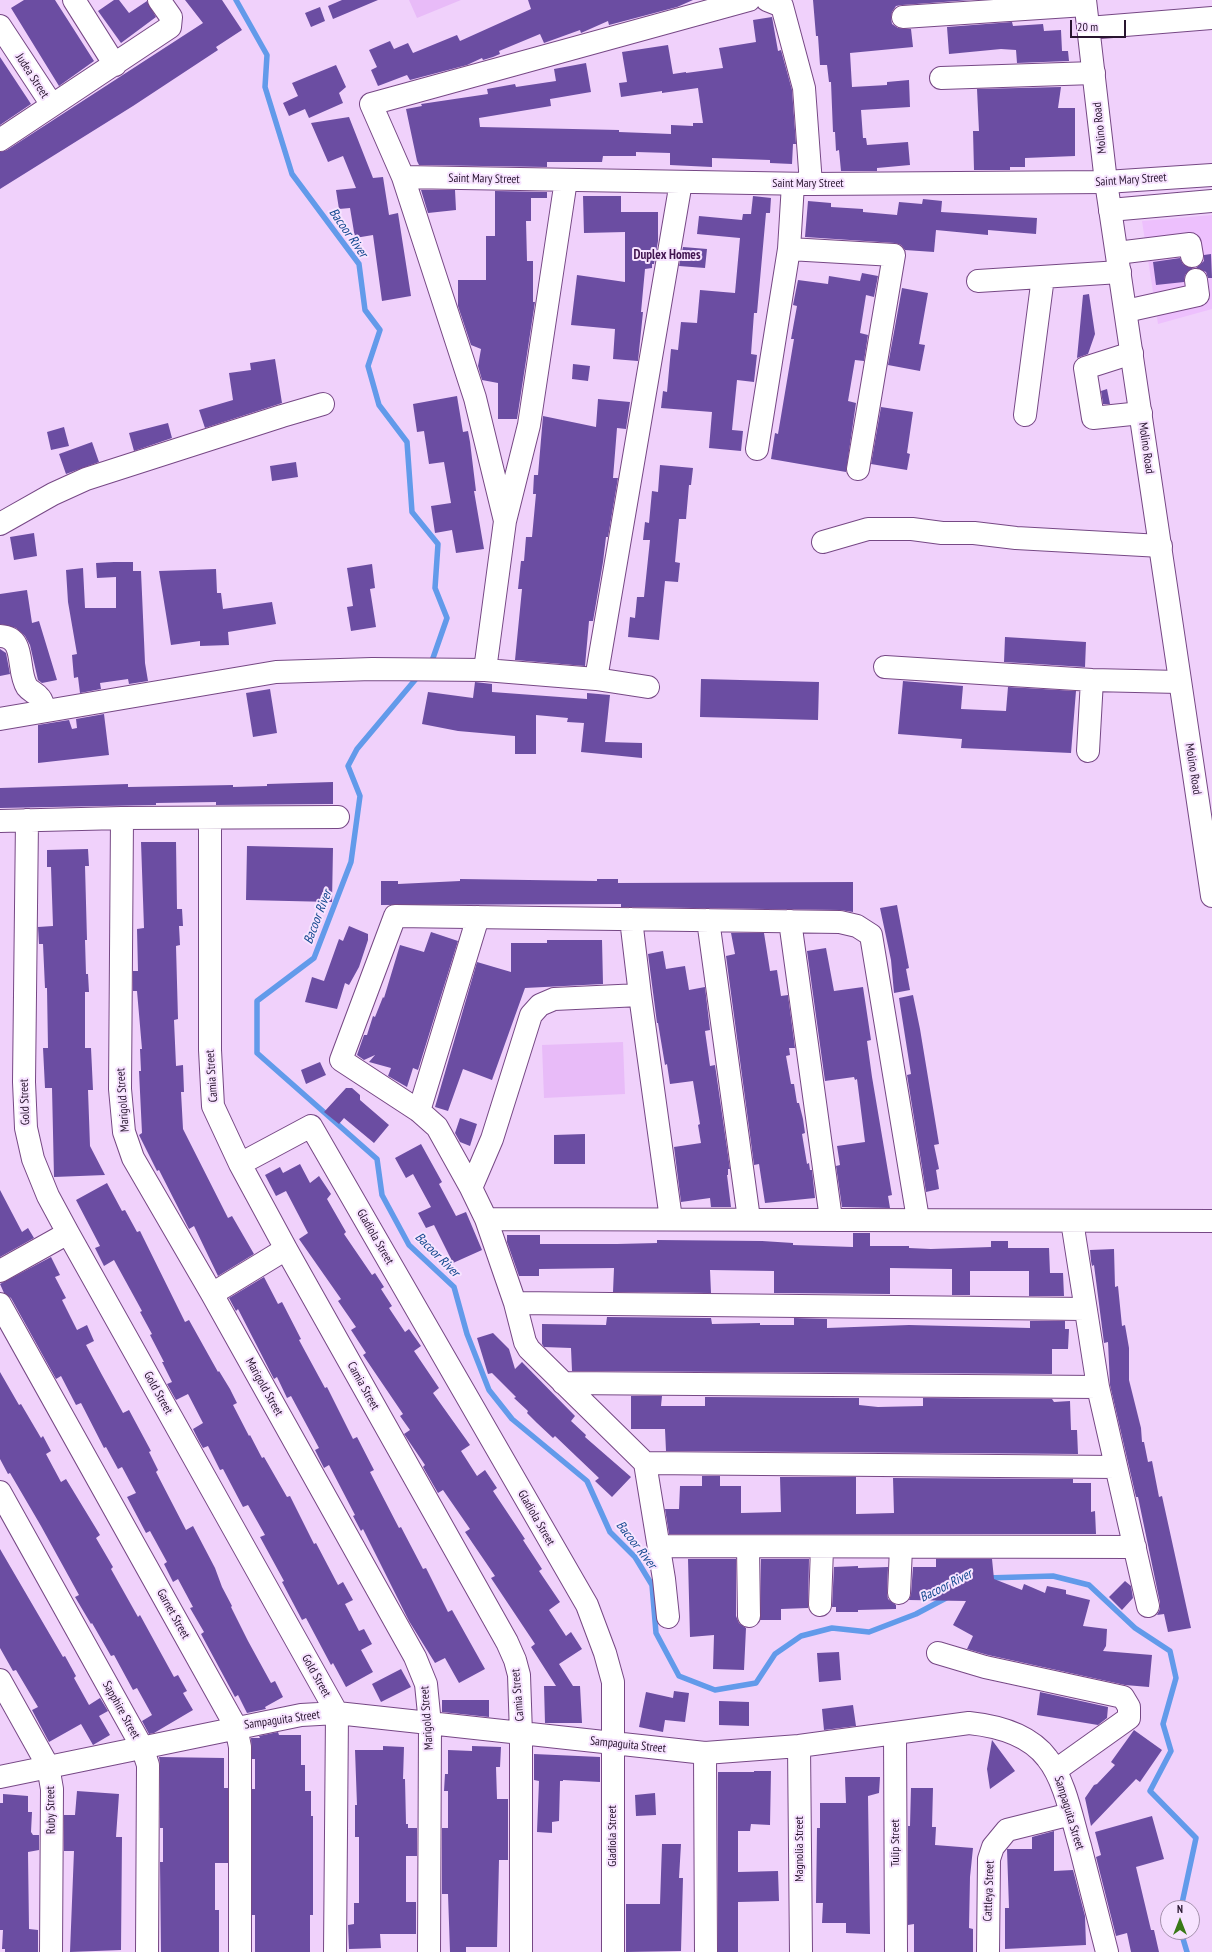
<!DOCTYPE html>
<html>
<head>
<meta charset="utf-8">
<style>
  body { margin:0 }
  #map { position:relative; width:1212px; height:1952px; overflow:hidden; background:#f0d1fb; font-family:"PT Sans Narrow",sans-serif }
  canvas { display:block }
  .north { position:absolute; left:1160px; top:1900px; width:40px; height:40px; box-sizing:border-box; background:#f7e3ff; border:1px solid #a491ac; border-radius:50%; rotate:0deg; font-size:11px; font-weight:700; line-height:16px; text-align:center; color:#28152f }
  .north::after { content:''; display:block; margin:auto; width:14px; height:18px; background:#397917; clip-path:polygon(50% 0,100% 100%,50% 72%,0 100%) }
  .scale { position:absolute; left:1070px; top:20px; width:56px; height:18px; box-sizing:border-box; border:2px solid #28152f; border-top:0; padding-left:5px; font-size:12px; line-height:14px; white-space:nowrap; color:#28152f; -webkit-text-stroke:3px #f7e3ff; paint-order:stroke }
</style>
</head>
<body>
<div id="map">
<canvas width="1212" height="1952"></canvas>
<div class="north">N</div>
<div class="scale">20 m</div>
</div>
<script>
const ctx = document.querySelector('canvas').getContext('2d');
ctx.lineJoin = 'round';
function fill(path, color) {
  ctx.fillStyle = color;
  ctx.fill(path, 'evenodd');
}
function trace(path, color, width, dash) {
  ctx.strokeStyle = color;
  ctx.lineWidth = width;
  ctx.lineCap = dash ? 'butt' : 'round';
  ctx.setLineDash(dash || []);
  ctx.stroke(path);
}
function write(font, color, halo, rows, align = 'center') {
  ctx.font = font + ' "PT Sans Narrow",sans-serif';
  ctx.lineWidth = 4;
  ctx.setLineDash([]);
  ctx.textBaseline = 'middle';
  ctx.strokeStyle = halo;
  ctx.fillStyle = color;
  for (const [text, x, y, turn = 0] of rows) {
    ctx.save();
    ctx.translate(x, y);
    ctx.rotate((+turn || 0) * Math.PI / 180);
    ctx.textAlign = isNaN(turn) ? turn : align;
    if (halo) ctx.strokeText(text, 0, 0);
    ctx.fillText(text, 0, 0);
    ctx.restore();
  }
}
fill(new Path2D(`
  M1212,215V309L1158,324L1142,221Z`), '#edc0fd');
fill(new Path2D(`
  M409,0H461L417,18Z
  M623,1042L625,1094L544,1098L542,1045Z`), '#e8bbf8');
trace(new Path2D(`
  M236,0L267,55L265,87L292,174L359,264L365,310L380,330L368,366L379,405L407,442L412,512L438,544L435,588L447,618L433,658
  M415,680L357,749L348,766L360,796L351,862L314,958L257,1001V1053L377,1159L382,1195L409,1245L454,1287L467,1334L489,1390L512,1419L587,1481L610,1532L635,1557L652,1585L656,1633L679,1676L715,1690L756,1683L775,1654L801,1636L832,1628L869,1632L916,1614L948,1597
  M987,1578L1053,1576L1089,1585L1135,1628L1170,1651L1176,1678L1163,1724L1171,1751L1150,1791L1196,1838L1181,1908
  M1181,1932L1187,1952`), '#629aea', 5.5);
fill(new Path2D(`
  M24,0H55L94,61L59,86L11,8Z
  M114,0H119L129,13L147,1L156,17L121,43L98,11Z
  M185,0H222L242,30L216,47L218,50L133,106L0,189V152L7,150L203,23Z
  M342,0H378L333,19L328,6Z
  M528,0H693L677,7L609,25L608,21L581,33L580,30L544,43L540,34L499,51L500,54L493,57L483,60L482,58L467,65L410,80L407,75L378,86L371,70L377,67L369,50L390,41L394,49L408,43L413,53L457,35L460,41L531,9Z
  M813,0H971L902,5L896,6L892,12L891,18L892,24L898,28L911,29L913,47L850,53L852,87L887,85V82L909,80L910,107L861,110L863,138H866L867,145L908,142L910,165L877,168V171H841L839,150L836,151L835,132H833L831,82H829L827,65H820L818,36H816Z
  M320,7L325,21L311,27L305,13Z
  M772,17L778,51L781,50L792,90L796,144H793L792,164L770,163V160L712,158V167L670,165V153L636,152V156H603L602,162H547V167L419,165L417,161L406,109L422,106L421,104L488,94L487,89L515,84L516,87L556,81L554,69L586,63L591,92L550,99L551,106L479,118L480,127L619,130V132L671,134V125L693,126V123H703L698,88L662,93V91L621,97L619,83L627,82L622,52L668,45L673,74L686,72V73L723,68L719,48L756,42L753,20Z
  M1012,22L1013,26L1043,24L1044,31L1061,30L1062,51H1068L1069,61L1017,63L1016,50L1001,49L949,54L947,27Z
  M0,57L31,104L0,125Z
  M336,65L346,87L339,93L343,103L309,118L305,109L289,116L283,103L298,96L292,83Z
  M1061,87L1058,108H1075V156L1025,158V167H1010V170H974L973,131H979L977,89Z
  M349,117L373,178L383,177L389,215L398,213L411,296L382,301L373,235L355,238L350,208L339,209L336,190L356,188L343,156L328,162L311,123Z
  M421,190H455L456,210L428,213Z
  M495,191L547,192V198H531V221H526L527,261H533V302H535L517,419H498V383L482,380L478,366L481,349L471,345L458,306V280H486V236H495Z
  M583,196H621V212H658V241L654,264H652V268L645,269L641,312H643L638,361L613,359L615,329L571,325L577,275L625,282V232L584,233Z
  M753,196L771,198L770,213H766L757,313H754L751,354L757,355L754,382L737,380L732,430L743,431L741,451L709,448L712,412L661,408L663,391L667,392L671,349L678,350L681,322L697,323L700,290L735,293L740,238L697,234L699,216L742,220L743,214H751Z
  M923,199L942,201L941,212L1037,218L1036,234L988,230V235L936,230L934,252L905,250L901,245L895,243L805,237L808,201L831,203V207L863,209V212L897,215L899,202L922,204Z
  M683,247L707,249L705,268L679,266Z
  M1211,254L1212,278H1208L1206,272L1196,268L1204,261V255Z
  M1180,258L1183,264L1193,268L1185,275L1184,282L1156,285L1153,262Z
  M862,273L878,276L874,297L866,295L860,333L868,335L864,361L855,360L848,401L856,403L846,472L771,459L775,433L778,434L794,339H791L797,306L793,305L798,280L828,284L829,276L860,281Z
  M902,288L928,293L919,344L925,345L920,371L888,365Z
  M1089,294L1095,334L1088,354L1077,358L1083,295Z
  M275,359L282,403L205,428L199,410L233,400L229,373L251,370L250,363Z
  M573,364L590,366L588,381L572,379Z
  M1107,389L1110,404H1103L1101,391Z
  M457,396L463,432L468,431L470,442L476,491H474L484,549L456,553L452,530L435,533L431,506L451,503L444,462L429,464L424,431L417,432L413,404Z
  M598,399L630,402L626,429L617,428L613,478H618L608,537H606L603,562L593,621H589L585,666L515,660L522,589H518L521,561H524L526,537H532L536,494H533L534,475H538L543,416L596,427Z
  M881,407L913,412L907,453L910,454L907,470L871,464Z
  M168,423L172,438L134,451L129,433Z
  M64,427L69,446L51,450L47,432Z
  M92,442L99,462L66,474L59,454Z
  M296,462L298,477L272,481L270,466Z
  M660,465L693,468L691,485H689L686,519H679L675,562L680,563L678,582L665,581L659,640L628,637L630,617L635,618L637,597H644L650,540H643L645,522L649,523L652,491L658,492Z
  M34,533L37,556L14,560L10,537Z
  M114,562H133V571H141L145,663L148,681L129,684L128,679L100,683L101,689L80,693L78,677L74,678L72,655L77,654L68,602L66,570L83,568L85,608H116V577L97,578L96,563Z
  M372,564L375,588L370,589L376,627L351,631L347,607L353,606L347,568Z
  M216,569L217,593H221L223,609L272,602L276,624L228,632L229,645L200,646V641L171,645L159,571Z
  M27,590L32,623L39,621L57,680L42,683L38,680L30,645L25,636L16,628L0,624V594Z
  M1005,637L1086,642L1085,667L1004,662Z
  M0,649L6,653L10,674L0,676Z
  M701,679L819,682L818,720L700,717Z
  M903,681L963,686L961,709L1006,711L1008,687L1076,691L1071,753L961,748L962,739L898,734Z
  M475,682L492,684V692L587,699V693L610,695L605,742L642,743V758L581,752L584,723L567,722L568,718L536,715V754H515V736L458,731L422,724L428,692L473,698Z
  M270,689L277,733L253,737L246,693Z
  M104,714L109,755L38,763V725L69,720L72,729L77,728L76,719Z
  M333,782V804L216,805V802L156,803V805L0,808V788L128,784V787L233,785V787L267,786V784Z
  M141,842H176L177,909H182L183,926H179L180,945L176,946L178,1019L174,1020L176,1066L183,1065L184,1092H181L183,1129L228,1218L232,1216L254,1254L218,1276L194,1226L189,1229L159,1170L157,1171L139,1135L142,1133L139,1071H141L140,1049H142L137,991H133V971H138L137,929L144,928Z
  M247,846L333,848L332,902L246,900Z
  M88,849L89,866H85L87,940H85L86,974H88L89,992H85V1048H91L93,1090H88L90,1146L105,1175L54,1177L52,1088H45L43,1048H48L47,988H45L43,944H39L38,927L53,926L51,867H47V850Z
  M460,879L597,881V879H618V883L853,882V912L840,910L621,907V904L381,905V881H398V884L460,881Z
  M897,905L909,968L906,969L910,990L894,993L891,960L880,908Z
  M349,926L368,934V940L359,967L349,985L345,983L337,1009L305,1002L312,977L324,981L339,939L343,941Z
  M431,932L458,941L418,1070L413,1068L407,1087L388,1076L391,1068L369,1062L375,1055L364,1060L357,1055L364,1035H367L373,1016L375,1017L383,997L384,998L400,945L424,952Z
  M731,933H764L770,971L777,970L781,996L788,995L795,1048H789L790,1055L786,1056L791,1084H794L797,1103H799L803,1119L805,1133L802,1134L807,1164L809,1163L810,1170H812L815,1198L765,1203L759,1164L754,1165L726,956L735,954Z
  M547,940H602L603,984L525,988L492,1080L463,1069L448,1111L435,1107L477,962L511,972V943H547Z
  M826,948L834,991L863,987L871,1040L867,1041L872,1077L892,1195L888,1196L890,1208L842,1207L836,1166L840,1165L837,1146L865,1142L857,1079L855,1080L854,1077L825,1081L807,951Z
  M663,951L666,969L685,966L689,990L705,987L710,1030L705,1031L710,1066L715,1065L730,1169H728V1175H727L731,1207H711L710,1198L681,1202L674,1147L701,1143L698,1125L700,1124L693,1081L670,1084L667,1064L665,1065L658,1023H657L648,954Z
  M913,995L920,1029L939,1144L934,1145L939,1169L936,1170L939,1189L926,1192L907,1075L911,1074L899,998Z
  M320,1062L326,1075L306,1084L301,1070Z
  M346,1088H352L360,1095V1100L389,1125L374,1143L344,1118L339,1124L324,1112Z
  M460,1118L477,1124L470,1146L460,1142L455,1133Z
  M585,1134V1164H554V1135Z
  M421,1144L442,1182L439,1184L456,1216L466,1212L482,1250L453,1263L434,1225L426,1228L418,1213L431,1207L413,1174L406,1178L395,1158Z
  M300,1164L310,1183L319,1176L331,1194L327,1199L346,1232L344,1234L372,1275L375,1273L384,1287L381,1289L392,1306L389,1308L405,1332L409,1329L421,1346L414,1351L439,1388L433,1393L470,1445L461,1451L477,1476L485,1470L497,1488L493,1491L525,1539L523,1540L542,1569L539,1571L560,1602L549,1610L566,1636L571,1632L582,1649L559,1664L573,1686H580L582,1723H545L544,1686H556L531,1647L535,1644L491,1578L495,1576L465,1532L470,1529L443,1490L438,1493L423,1467L425,1465L404,1434L410,1430L400,1416L403,1414L363,1355L366,1353L351,1330L356,1327L338,1301L341,1299L299,1239L308,1233L286,1191L276,1196L265,1175L280,1167L283,1173Z
  M107,1183L122,1211L125,1210L137,1232L140,1231L185,1322L189,1320L218,1372L219,1371L230,1389L237,1403L233,1405L249,1436L250,1435L262,1458L264,1457L287,1497L290,1496L314,1544L316,1543L338,1585L343,1582L353,1600L345,1604L359,1631L364,1629L372,1644L361,1650L373,1672L346,1687L333,1663L331,1665L306,1618L302,1620L282,1582L284,1581L260,1537L265,1535L248,1505L243,1507L223,1469L220,1470L208,1446L203,1448L199,1441L193,1429L203,1423L188,1394L176,1400L167,1384L172,1382L162,1362H164L150,1335L152,1334L140,1312L142,1311L114,1260L104,1266L95,1248L100,1246L76,1200Z
  M0,1190L22,1232L28,1228L34,1238L0,1257Z
  M853,1233H870V1246H909V1248L931,1249L991,1247V1241H1008V1248H1049L1050,1273H1063L1064,1296H1029V1271H970V1295H952V1269L890,1268V1294L774,1293V1271L710,1270L711,1293L613,1292L614,1268L539,1269V1276H519L507,1242V1235H540V1244H617L657,1243V1240L762,1241L793,1243V1245L853,1247Z
  M1114,1249L1115,1287L1118,1286L1122,1326L1125,1325L1129,1348V1380L1141,1428L1142,1442H1144L1148,1462L1152,1461L1159,1497L1162,1496L1191,1628L1168,1632L1164,1614L1157,1615L1160,1609V1603L1138,1497H1136L1110,1385L1108,1342L1104,1343L1094,1265L1092,1266L1091,1261L1090,1250Z
  M51,1257L60,1275L55,1277L66,1298L62,1300L77,1330L87,1325L94,1341L86,1345L102,1375L123,1413L129,1410L151,1451L149,1452L158,1470L156,1472L186,1530L193,1526L215,1568L222,1587L232,1606L231,1607L248,1641L271,1683L275,1681L283,1697L265,1707L266,1709L247,1713L238,1695L235,1697L201,1634L204,1632L190,1608L193,1607L178,1579L173,1582L164,1564L167,1562L150,1531L146,1533L127,1497L136,1493L122,1467L118,1469L106,1447L104,1448L81,1403L76,1405L61,1376L56,1379L11,1298L4,1293L0,1284Z
  M264,1277L278,1304L282,1302L301,1339L299,1340L325,1388L327,1387L353,1439L357,1437L374,1470L370,1472L399,1528L401,1527L423,1569L426,1568L448,1612L452,1610L485,1669L459,1683L445,1658L435,1663L409,1621L363,1529L361,1531L353,1516L355,1515L329,1465L324,1468L315,1450L319,1448L291,1396L287,1398L277,1377L274,1379L238,1309L236,1311L229,1298Z
  M607,1317L711,1318L712,1324L760,1323V1325H794V1318L827,1319V1328L909,1325L1030,1328V1321H1065V1329H1069L1068,1349H1052V1374L572,1371L571,1348L544,1347L542,1344V1324L606,1325Z
  M493,1333L509,1349L515,1369L522,1362L575,1416L571,1421L586,1435L585,1437L631,1477L612,1497L595,1481L599,1478L555,1436L553,1438L537,1423L527,1413L528,1411L514,1398L516,1397L492,1373L488,1374L477,1338Z
  M0,1372L19,1405L21,1404L41,1438L43,1436L51,1451L46,1454L61,1482L66,1479L100,1535L96,1538L113,1567L111,1569L138,1617L140,1615L174,1677L178,1675L187,1691L183,1693L193,1710L154,1733L149,1734L142,1721L152,1715L137,1688L133,1690L114,1655L111,1656L92,1623L91,1624L75,1597L79,1595L41,1526L10,1473L8,1474L0,1459Z
  M631,1396H662L661,1406H705V1397L859,1398V1405L878,1407L923,1406V1398L1052,1399L1054,1402L1070,1401L1071,1430H1077L1078,1454L666,1451L665,1429H631Z
  M702,1476H720V1486H741V1513L781,1512L780,1477H856V1514L894,1513L893,1478L1073,1479V1483H1091V1512L1095,1511L1096,1534H669L665,1509H679L680,1486H702Z
  M0,1549L63,1657L65,1656L76,1676L74,1678L89,1705L100,1698L108,1711L99,1716L110,1735L93,1745L81,1724L49,1742L32,1710L38,1707L16,1670L13,1671L0,1648Z
  M688,1559H736V1616L739,1623L746,1628L744,1670L713,1669L714,1635L690,1637Z
  M761,1559H809L808,1608L781,1609V1620H760Z
  M936,1559H992L994,1579L1022,1590L1024,1584L1045,1593L1047,1586L1066,1590V1594L1090,1600L1083,1626L1107,1629L1106,1646L1103,1651L1152,1655L1149,1687L1125,1685L988,1655L967,1649L973,1636L953,1625L966,1601L909,1600L911,1594L913,1567H936Z
  M858,1566V1568L888,1567L887,1593L888,1599L896,1605V1609L858,1610V1612H836V1607H832L834,1567Z
  M1125,1581L1131,1586L1133,1598L1122,1610L1109,1597Z
  M839,1652L841,1680L819,1682L817,1653Z
  M401,1669L411,1687L381,1702L372,1684Z
  M674,1691L689,1693L685,1722L665,1720L663,1732L639,1727L646,1692L673,1698Z
  M1040,1692L1108,1707L1107,1718L1098,1725L1037,1715Z
  M442,1700H489V1717L442,1712Z
  M719,1701L749,1702V1726L719,1725Z
  M853,1705L856,1726L824,1730L822,1709Z
  M1134,1730L1162,1750L1140,1782L1136,1779L1091,1826L1085,1798L1094,1785L1097,1784L1115,1765L1111,1762Z
  M278,1732L279,1735H301V1765H305V1791H311V1816H313V1915H310V1952H255V1915H252V1789H255V1759H252L251,1738H260L259,1736Z
  M992,1740L1015,1771L990,1789L987,1769Z
  M383,1746L404,1747L403,1779H405L406,1824H408V1828H417V1856H406V1902H416V1934H380L381,1948L349,1949L348,1925L354,1924V1903H359V1837H355V1805H357L355,1750H383Z
  M472,1746L501,1747L500,1767H496L497,1799H508V1860H499L497,1947H466V1952H450L448,1894H442V1828H448V1791H444L445,1774H448V1750L472,1751Z
  M534,1754L600,1757V1782L563,1780V1781H560L559,1821L552,1822V1833L537,1832L539,1781L534,1780Z
  M159,1757L224,1758V1788H228V1863H215V1910H219V1952H161L160,1862H163V1828H160V1765Z
  M754,1771H771L770,1825L751,1824L750,1831H738V1872L778,1871L779,1901L738,1902V1952H718V1772H754Z
  M845,1777H880L879,1793L868,1796L870,1934L846,1933V1923H822L823,1903H816L817,1828H820V1803H846Z
  M911,1788H933L932,1827H936L935,1845L973,1848L970,1877L969,1928L973,1929V1952H914V1924L908,1925V1826H910Z
  M77,1791L119,1794L116,1837H122L121,1950L70,1952L74,1851H64V1815H75Z
  M655,1793L656,1815L636,1816L635,1795Z
  M3,1794L28,1796V1812H32L31,1832L33,1835H39V1850L28,1852L29,1929L38,1930V1952H5V1949H2L3,1930H0V1803H3Z
  M1152,1816L1164,1859L1136,1867L1151,1930H1154L1159,1952H1131L1127,1933L1116,1936L1096,1857L1101,1855L1095,1832Z
  M1054,1831V1871L1073,1870L1085,1916L1086,1945L1005,1949V1908H1009L1007,1849H1032V1837Z
  M662,1844H681L679,1878H683L681,1951L626,1952V1904H660Z`), '#6b4da2');
const minor = new Path2D(`
  M74,0L115,65
  M767,0L782,6L804,88L811,184
  M903,17L1085,5
  M0,26L52,105
  M941,78L1094,73
  M0,140L170,27L171,17L159,0
  M403,177L811,184L1106,182L1212,175
  M566,180L529,425L505,521L485,670L596,679L648,687
  M1110,210L1212,201
  M789,249L894,255L858,469
  M1117,253L1190,244L1192,256
  M978,281L1120,272
  M1126,311L1198,295L1196,280
  M1132,353L1085,368L1093,418L1141,413
  M1025,415L1043,277
  M757,449L789,249L793,184
  M505,521L475,398L403,177L371,104L749,0
  M0,524L53,494L86,479L282,416L323,404
  M823,542L868,529H912L942,533H974L1016,538L1161,546
  M0,636C27,637 16,670 27,687C30,691 36,693 39,697C43,700 43,707 45,711
  M885,667L1092,680L1179,682
  M596,679L681,182
  M0,719L276,672L372,669L485,670
  M1088,751L1092,680
  M122,818L120,1089L124,1132L133,1158L212,1294L415,1657L426,1684L430,1724L429,1952
  M210,819V1050L213,1106L240,1164L286,1249L507,1642L515,1660L519,1675L521,1734V1952
  M27,820L24,1082L26,1128L33,1159L48,1196L68,1233L337,1713L335,1952
  M0,821L122,818L338,817
  M631,919L640,995L671,1219
  M708,920L749,1219
  M790,921L831,1219
  M419,1111L478,917
  M240,1164L311,1126L587,1605L605,1653L613,1682V1952
  M471,1188L492,1139L531,1015L540,1005L554,999L640,995
  M486,1219L1212,1221
  M1072,1221L1098,1387L1148,1606
  M0,1271L68,1233
  M212,1294L286,1249
  M515,1303L1085,1309
  M0,1304L236,1727L240,1747V1952
  M563,1383L1098,1387
  M645,1463L1116,1467
  M0,1492L142,1747L148,1765L147,1952
  M659,1546L1135,1547
  M748,1547L749,1616
  M899,1593L901,1548
  M820,1605L822,1548
  M668,1617L664,1579L645,1463L529,1349L525,1342L515,1303L486,1219L471,1188L437,1127L419,1111L341,1060L395,916L840,922L857,926L871,935L918,1219
  M938,1653L985,1667L1123,1697L1129,1707V1718L1056,1770
  M0,1680L48,1766L52,1789L51,1952
  M895,1733L896,1952
  M799,1746L801,1952
  M705,1753L706,1952
  M0,1777L301,1715L337,1713L705,1753L799,1746L969,1723C998,1726 1029,1734 1047,1758C1065,1780 1072,1819 1080,1846C1089,1881 1098,1917 1107,1952
  M988,1952L989,1859L993,1847L1007,1830L1071,1814`);
const major = new Path2D(`
  M1085,0L1106,182L1212,896
  M1088,28L1212,18`);
trace(minor, '#764885', 24);
trace(major, '#764885', 24);
trace(minor, '#fff', 22);
trace(major, '#fff', 22);
write('12px', '#28152f', '#f7e3ff', [
  ["Judea Street",32,76,57],
  ["Molino Road",1100,128,-96],
  ["Saint Mary Street",484,179,1],
  ["Saint Mary Street",1131,180,-4],
  ["Saint Mary Street",808,184],
  ["Molino Road",1146,448,82],
  ["Molino Road",1193,769,81],
  ["Camia Street",212,1076,-94],
  ["Marigold Street",123,1100,-94],
  ["Gold Street",25,1102,-92],
  ["Gladiola Street",375,1237,60],
  ["Camia Street",363,1386,61],
  ["Marigold Street",264,1387,61],
  ["Gold Street",158,1393,61],
  ["Gladiola Street",536,1518,60],
  ["Garnet Street",173,1614,61],
  ["Gold Street",316,1676,61],
  ["Camia Street",518,1695,-95],
  ["Sapphire Street",121,1710,61],
  ["Marigold Street",427,1718,-94],
  ["Sampaguita Street",282,1720,-8],
  ["Sampaguita Street",628,1745,6],
  ["Ruby Street",51,1810,-91],
  ["Sampaguita Street",1069,1813,73],
  ["Gladiola Street",613,1836,-90],
  ["Tulip Street",896,1843,-90],
  ["Magnolia Street",800,1849,-90],
  ["Cattleya Street",989,1891,-88]
]);
write('italic 13px', '#12488f', '#f7e3ff', [
  ["Bacoor River",348,233,55],
  ["Bacoor River",318,917,-69],
  ["Bacoor River",437,1255,45],
  ["Bacoor River",636,1545,52],
  ["Bacoor River",946,1586,-27]
]);
write('bold 13px', '#421550', '#f7e3ff', [
  ["Duplex Homes",667,255]
]);
</script>
</body>
</html>
